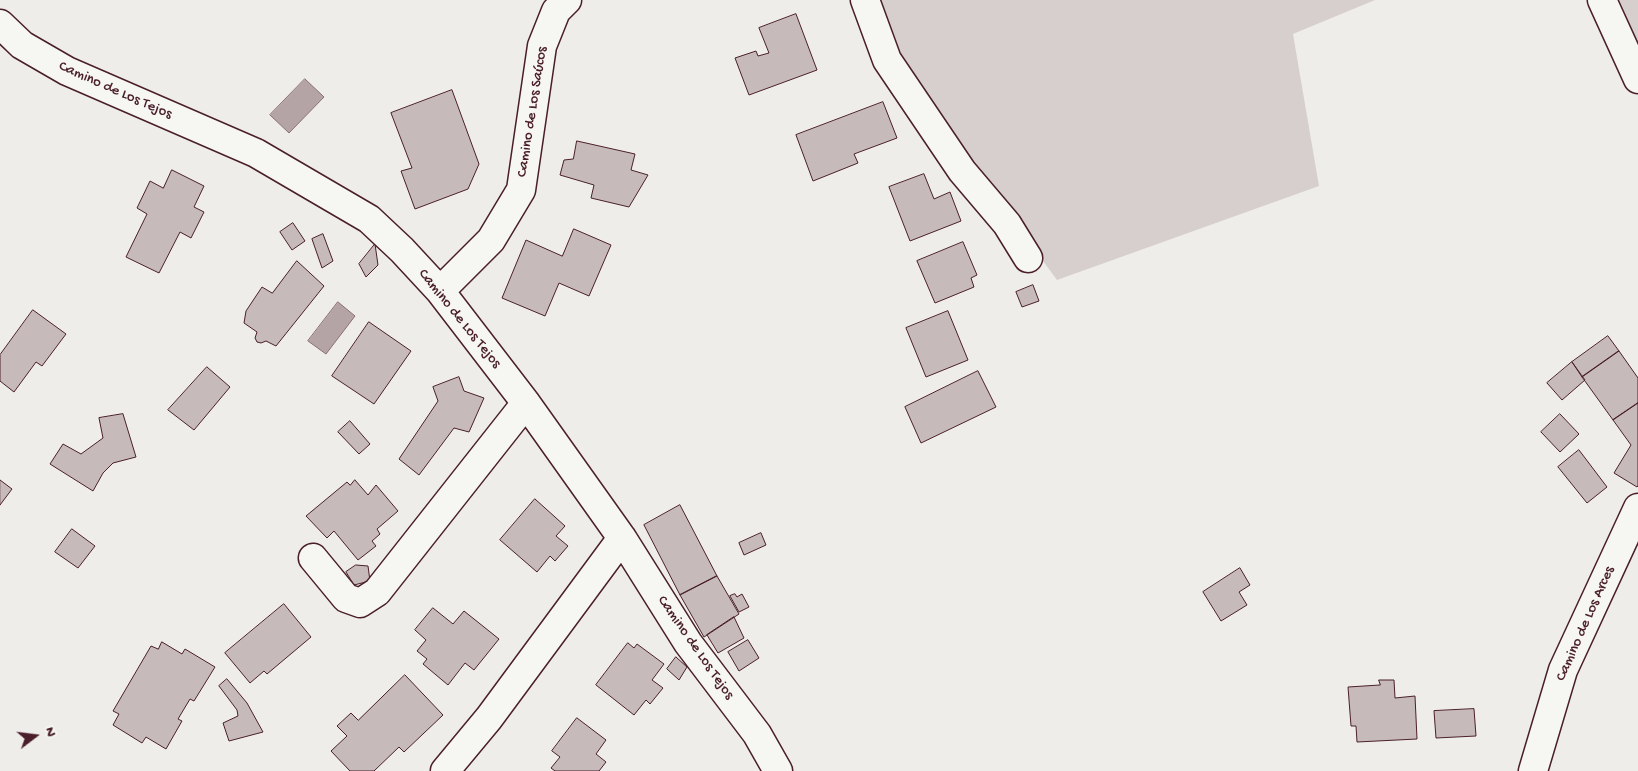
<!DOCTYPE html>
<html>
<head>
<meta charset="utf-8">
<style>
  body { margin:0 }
  #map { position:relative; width:1638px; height:771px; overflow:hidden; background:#efedea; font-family:"Gochi Hand",sans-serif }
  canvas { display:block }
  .north { position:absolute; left:10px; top:711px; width:50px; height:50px; -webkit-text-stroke:4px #f6f6f2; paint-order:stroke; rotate:75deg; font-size:14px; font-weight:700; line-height:20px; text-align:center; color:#4a1f2b }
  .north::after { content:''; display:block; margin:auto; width:18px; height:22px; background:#4a1f2b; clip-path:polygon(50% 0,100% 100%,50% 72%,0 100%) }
</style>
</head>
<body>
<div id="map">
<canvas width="1638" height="771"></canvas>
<div class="north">N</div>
</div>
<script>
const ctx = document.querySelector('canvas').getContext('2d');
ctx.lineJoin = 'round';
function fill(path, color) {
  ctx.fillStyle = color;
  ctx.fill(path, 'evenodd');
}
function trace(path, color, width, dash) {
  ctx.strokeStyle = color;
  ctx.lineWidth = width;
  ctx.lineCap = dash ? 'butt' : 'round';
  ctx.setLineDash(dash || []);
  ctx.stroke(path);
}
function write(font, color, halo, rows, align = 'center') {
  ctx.font = font + ' "Gochi Hand",sans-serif';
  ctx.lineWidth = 4.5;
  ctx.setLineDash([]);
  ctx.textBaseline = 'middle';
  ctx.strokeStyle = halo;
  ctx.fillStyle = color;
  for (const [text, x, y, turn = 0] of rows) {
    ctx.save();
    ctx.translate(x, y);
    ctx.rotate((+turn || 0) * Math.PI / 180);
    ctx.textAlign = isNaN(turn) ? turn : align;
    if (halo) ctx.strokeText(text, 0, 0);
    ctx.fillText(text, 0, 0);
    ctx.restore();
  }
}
fill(new Path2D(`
  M876,0H1375L1293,34L1319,186L1057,280L985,182L900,59Z
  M1617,0H1638V46Z`), '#d7cfce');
const water = new Path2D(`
  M305,79L324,97L289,133L270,115Z
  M338,302L355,316L326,354L308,341Z`);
fill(water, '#b4a4a5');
trace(water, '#8a6f74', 1);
const building = new Path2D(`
  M796,14L817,70L749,95L735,58L756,51L758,56L769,53L759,28Z
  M452,90L479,164L468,189L415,209L401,171L412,168L391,113Z
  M883,102L897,138L854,154L858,163L813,181L796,135Z
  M577,141L635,154L631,170L648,175L629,207L591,198L594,185L560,175L564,160L573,159Z
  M172,170L204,186L194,207L204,212L191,238L180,232L159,273L126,257L147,214L137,208L150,181L163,188Z
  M924,174L934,199L950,192L961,221L910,241L889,187Z
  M293,223L305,241L292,250L280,232Z
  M574,229L611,245L589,296L559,283L545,316L502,298L526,240L562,256Z
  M323,234L333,261L322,268L312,239Z
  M963,242L977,275L971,278L974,287L935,303L917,261Z
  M375,244L378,265L366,277L359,264Z
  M297,261L324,286L276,346L266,341L261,343L257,342L255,338L257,332L244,323L246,311L262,287L272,293Z
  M1033,285L1039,301L1022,307L1016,292Z
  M33,310L66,334L42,366L36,362L14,392L0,381V355Z
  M948,311L968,360L926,377L906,328Z
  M369,322L411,351L374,404L332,376Z
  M1608,336L1619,351L1582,377L1572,362Z
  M1619,351L1638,378V403L1613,420L1582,377Z
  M1572,362L1585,380L1562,400L1547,383Z
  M207,367L230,387L194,430L168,410Z
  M978,371L996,407L921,443L905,407Z
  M459,377L464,391L484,398L469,432L454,428L419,475L399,459L438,401L433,387Z
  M1638,403V486L1637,487L1614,473L1631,445L1613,420Z
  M123,414L136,457L113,463L103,473L93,491L50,464L63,444L81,454L103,438L99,418Z
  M1560,414L1579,434L1560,452L1541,432Z
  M350,421L370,444L359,454L338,432Z
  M1579,450L1607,487L1587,503L1558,467Z
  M0,480L12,489L0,505Z
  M355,480L368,495L376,485L398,511L377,529L380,534L372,541L376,546L358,560L334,531L327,538L306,516L347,482L350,485Z
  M535,499L565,526L556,536L568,546L555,561L550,556L537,572L500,540Z
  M680,505L717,576L680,595L644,525Z
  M72,529L95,546L78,568L55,552Z
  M761,533L766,545L744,555L739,543Z
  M356,565L368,566L370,581L354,585L346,572Z
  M1240,568L1250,585L1239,592L1247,605L1221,621L1203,592Z
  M717,576L739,614L704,637L680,595Z
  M735,594L737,597L742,594L749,607L739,612L730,596Z
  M284,604L311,637L267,674L264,671L250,683L225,653Z
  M433,608L453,624L464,611L499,639L474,670L465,663L448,685L423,664L427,659L417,651L426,640L415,630Z
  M734,617L744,638L718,653L707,635Z
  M748,640L759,658L739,671L728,652Z
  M162,642L182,654L185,649L215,667L194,701L190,699L178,719L182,721L166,749L146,737L142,743L113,725L119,714L113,711L151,646L158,649Z
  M628,643L634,648L637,644L664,664L652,680L663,688L650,704L646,700L634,715L596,685Z
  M676,657L687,667L679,680L667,669Z
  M405,675L443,715L404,752L399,747L374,771H350L331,751L347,736L337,726L351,713L358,720Z
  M227,679L247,703L263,732L229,741L223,723L238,716L237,710L219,686Z
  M1379,680H1394L1395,698L1415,696L1417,739L1357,742L1356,726H1351L1348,687L1380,685Z
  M1474,709L1476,736L1436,738L1434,711Z
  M577,718L606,740L596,754L606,762L599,771H555L551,768L560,757L552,751Z`);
fill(building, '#c6babb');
trace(building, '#4a1f2b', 1);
const minor = new Path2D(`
  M865,0L887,60L962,171L1007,224L1028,258
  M1602,0L1638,79
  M0,24L22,45L67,71L256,153L369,219L402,250L440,291L526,403L622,538L688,643L757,734L778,771
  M440,291L491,240L521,190L542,46L556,11L567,0
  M313,558L346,598L360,603L377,592L526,403
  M445,771L489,718L622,538
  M1533,771L1563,670L1638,508`);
trace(minor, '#4a1f2b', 31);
trace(minor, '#f6f6f2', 28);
write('15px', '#4a1f2b', '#f6f6f2', [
  ["Camino de Los Tejos",115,91,24],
  ["Camino de Los Saúcos",533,112,-81],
  ["Camino de Los Tejos",459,319,51],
  ["Camino de Los Arces",1586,624,-66],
  ["Camino de Los Tejos",695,648,55]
]);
</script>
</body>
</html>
